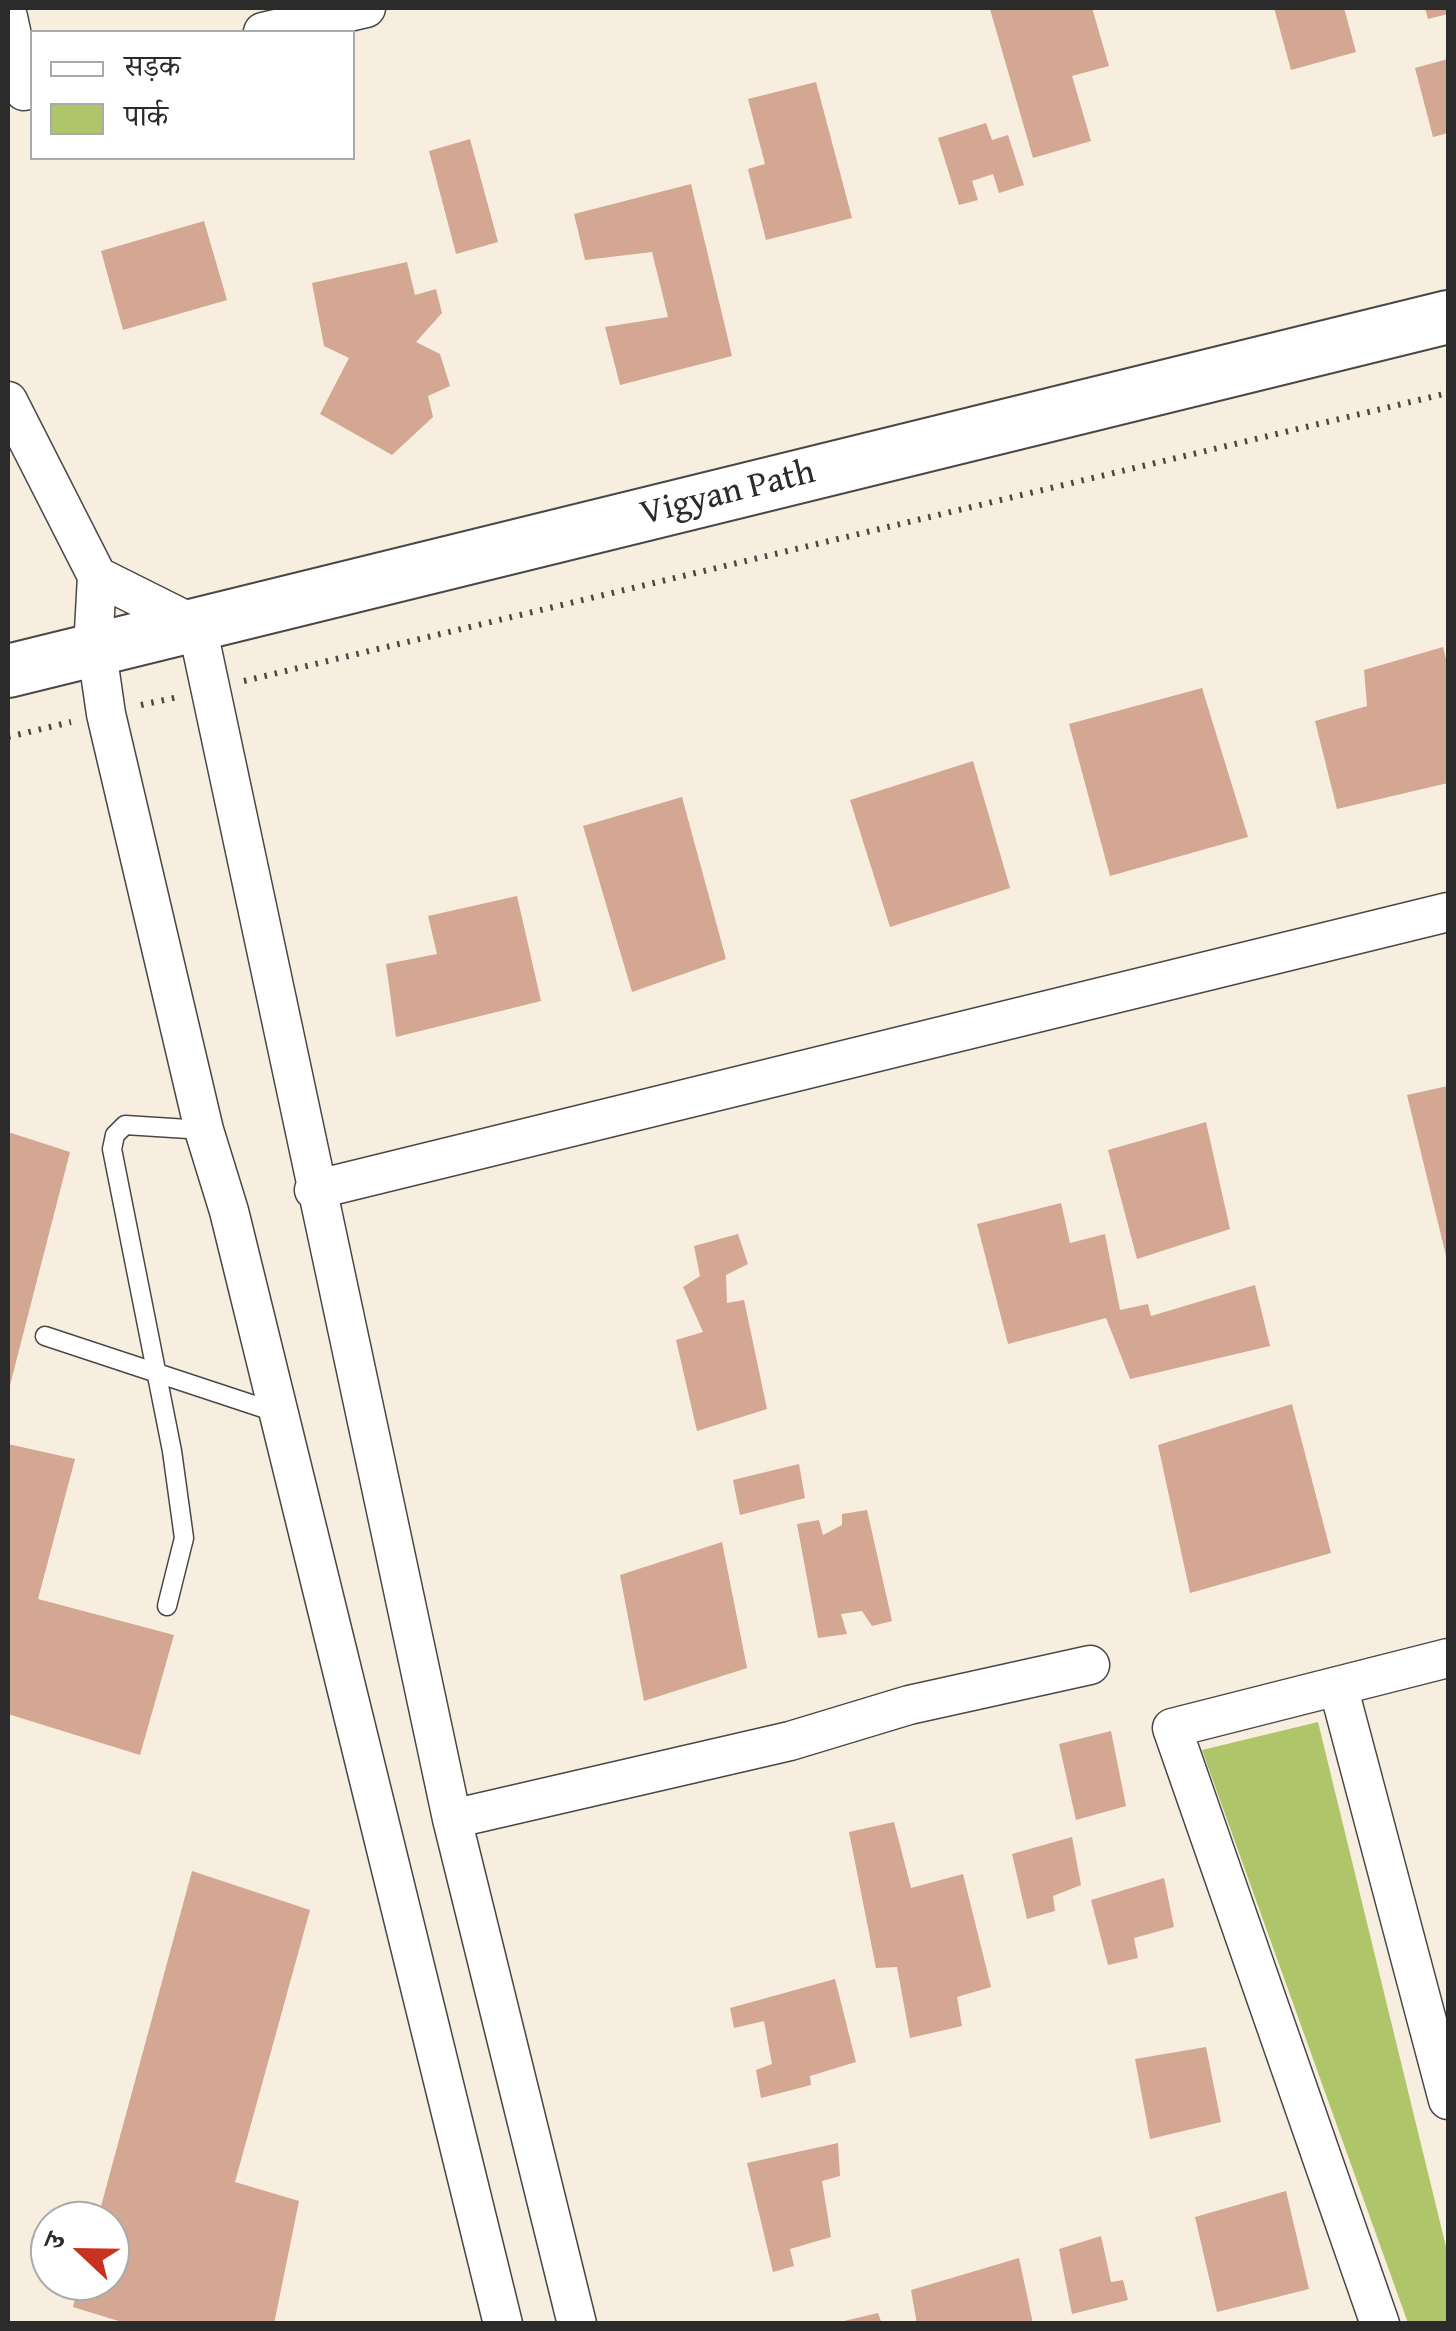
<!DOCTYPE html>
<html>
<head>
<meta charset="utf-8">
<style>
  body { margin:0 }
  #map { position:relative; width:1456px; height:2331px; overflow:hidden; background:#f8eedf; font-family:"Gentium Book Plus","Noto Serif Devanagari",serif }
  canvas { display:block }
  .frame { position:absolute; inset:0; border:10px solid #2b2b2b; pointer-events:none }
  .legend { position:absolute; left:30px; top:30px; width:325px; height:130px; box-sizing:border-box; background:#fff; border:2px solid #aaa; margin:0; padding:12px 18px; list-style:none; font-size:30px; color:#2b2b2b }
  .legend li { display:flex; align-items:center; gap:20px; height:50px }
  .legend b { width:50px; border:2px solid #aaa }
  .north { position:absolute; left:30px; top:2201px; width:100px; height:100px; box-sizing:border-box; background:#fff; border:2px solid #aaa; border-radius:50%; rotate:292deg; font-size:28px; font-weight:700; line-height:40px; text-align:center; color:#2b2b2b }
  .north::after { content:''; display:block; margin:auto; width:35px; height:45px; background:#c8321e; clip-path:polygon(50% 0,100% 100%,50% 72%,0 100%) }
</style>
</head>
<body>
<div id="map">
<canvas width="1456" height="2331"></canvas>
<div class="frame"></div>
<ul class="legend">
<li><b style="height:12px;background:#fff"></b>सड़क</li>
<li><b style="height:28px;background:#afc56a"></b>पार्क</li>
</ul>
<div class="north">उ</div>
</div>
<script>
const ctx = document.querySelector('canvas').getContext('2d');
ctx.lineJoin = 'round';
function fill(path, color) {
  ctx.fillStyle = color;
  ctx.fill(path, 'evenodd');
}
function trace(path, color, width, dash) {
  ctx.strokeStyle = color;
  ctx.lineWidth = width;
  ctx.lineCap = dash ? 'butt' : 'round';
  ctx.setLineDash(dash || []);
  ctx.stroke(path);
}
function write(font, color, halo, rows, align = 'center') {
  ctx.font = font + ' "Gentium Book Plus",serif';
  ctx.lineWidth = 8;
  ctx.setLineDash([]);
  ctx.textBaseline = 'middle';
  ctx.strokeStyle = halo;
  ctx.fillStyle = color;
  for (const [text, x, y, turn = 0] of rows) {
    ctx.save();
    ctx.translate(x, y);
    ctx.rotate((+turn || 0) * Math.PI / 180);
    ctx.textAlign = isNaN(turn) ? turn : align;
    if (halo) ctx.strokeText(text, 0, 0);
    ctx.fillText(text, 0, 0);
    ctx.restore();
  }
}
fill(new Path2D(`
  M1318,1722L1448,2255V2323H1408L1202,1750Z`), '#afc56a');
fill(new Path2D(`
  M1092,8L1109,66L1072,76L1091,141L1033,158L990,9Z
  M1274,8H1344L1356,52L1291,70Z
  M1425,8H1448V14L1428,19Z
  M1448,59V133L1433,137L1415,68Z
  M816,82L852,218L766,240L748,169L765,164L748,99Z
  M986,123L992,140L1008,135L1024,185L999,193L993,174L972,181L978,200L959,205L938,138Z
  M470,139L498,242L456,254L429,151Z
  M691,184L732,356L620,385L605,327L668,317L652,252L585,260L574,214Z
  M204,221L227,300L123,330L101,251Z
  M407,262L415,295L436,289L442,313L416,342L440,354L450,386L428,396L433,417L392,455L320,414L349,358L324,346L312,283Z
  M1443,647L1448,667V783L1337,809L1315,721L1367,706L1364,670Z
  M1202,688L1248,837L1110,876L1069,724Z
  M973,761L1010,888L890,927L850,800Z
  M682,797L726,959L632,992L583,826Z
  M517,896L541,1001L396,1037L386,964L437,954L428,916Z
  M1448,1086V1260H1447L1407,1095Z
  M1206,1122L1230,1229L1137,1259L1108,1150Z
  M8,1132L70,1152L9,1389L8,1388Z
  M1061,1203L1070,1243L1105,1234L1120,1310L1148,1304L1151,1316L1255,1285L1270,1346L1130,1379L1106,1318L1008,1344L977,1224Z
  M738,1234L748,1264L726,1275L727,1303L744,1300L767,1409L697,1431L676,1340L703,1332L683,1287L700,1276L694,1246Z
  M1292,1404L1331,1553L1190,1593L1158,1445Z
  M8,1444L75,1459L38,1599L174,1635L140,1755L8,1714Z
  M799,1464L805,1498L740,1515L733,1480Z
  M867,1510L892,1621L872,1626L862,1611L841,1614L847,1634L818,1638L797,1524L819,1520L823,1535L842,1525V1514Z
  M722,1542L747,1668L644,1701L620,1575Z
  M1111,1731L1126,1806L1076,1820L1059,1744Z
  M894,1822L911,1888L963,1874L991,1987L957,1997L962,2026L910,2038L897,1967L876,1968L849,1832Z
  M1072,1837L1081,1885L1053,1896L1055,1911L1027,1919L1012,1854Z
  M192,1871L310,1910L235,2182L299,2201L274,2324H128L73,2307L80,2281H110V2221H97Z
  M1164,1878L1174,1927L1134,1938L1138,1958L1108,1965L1091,1900Z
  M835,1979L856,2062L810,2076L811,2085L761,2098L756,2070L772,2064L764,2021L734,2028L730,2008Z
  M1206,2047L1221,2122L1150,2139L1135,2059Z
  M838,2143L840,2176L822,2181L831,2237L790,2249L794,2266L773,2272L747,2163Z
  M1286,2191L1309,2289L1217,2312L1195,2217Z
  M1101,2236L1111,2282L1123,2280L1128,2300L1072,2314L1059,2249Z
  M1019,2258L1033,2324H917L911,2290Z
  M878,2313L882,2324H840V2322Z`), '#d3a792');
const lane = new Path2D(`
  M45,1336L278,1413
  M167,1606L184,1538L172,1451L112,1149L115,1135L125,1125L204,1130`);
const street = new Path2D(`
  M8,17L24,91
  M263,32L366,8
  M8,401L97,576L94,631L106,714L204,1130L229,1211L503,2324
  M97,576L197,626L452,1819L577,2324
  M314,1190L1448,912
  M1338,1686L1448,2100
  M452,1819L790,1741L909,1705L1090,1665
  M1380,2324L1172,1728L1448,1658`);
const secondary = new Path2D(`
  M8,671L1448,317`);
trace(lane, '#4a4846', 21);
trace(street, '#4a4846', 41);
trace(secondary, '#4a4846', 56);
trace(new Path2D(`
  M244,681L1448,393
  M141,705L178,697
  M8,737L71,722`), '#4a4846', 6, [2.5, 8]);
trace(lane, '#fff', 18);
trace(street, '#fff', 38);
trace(secondary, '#fff', 52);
write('35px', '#2b2b2b', '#fff', [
  ["Vigyan Path",728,494,-14]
]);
</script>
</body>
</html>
